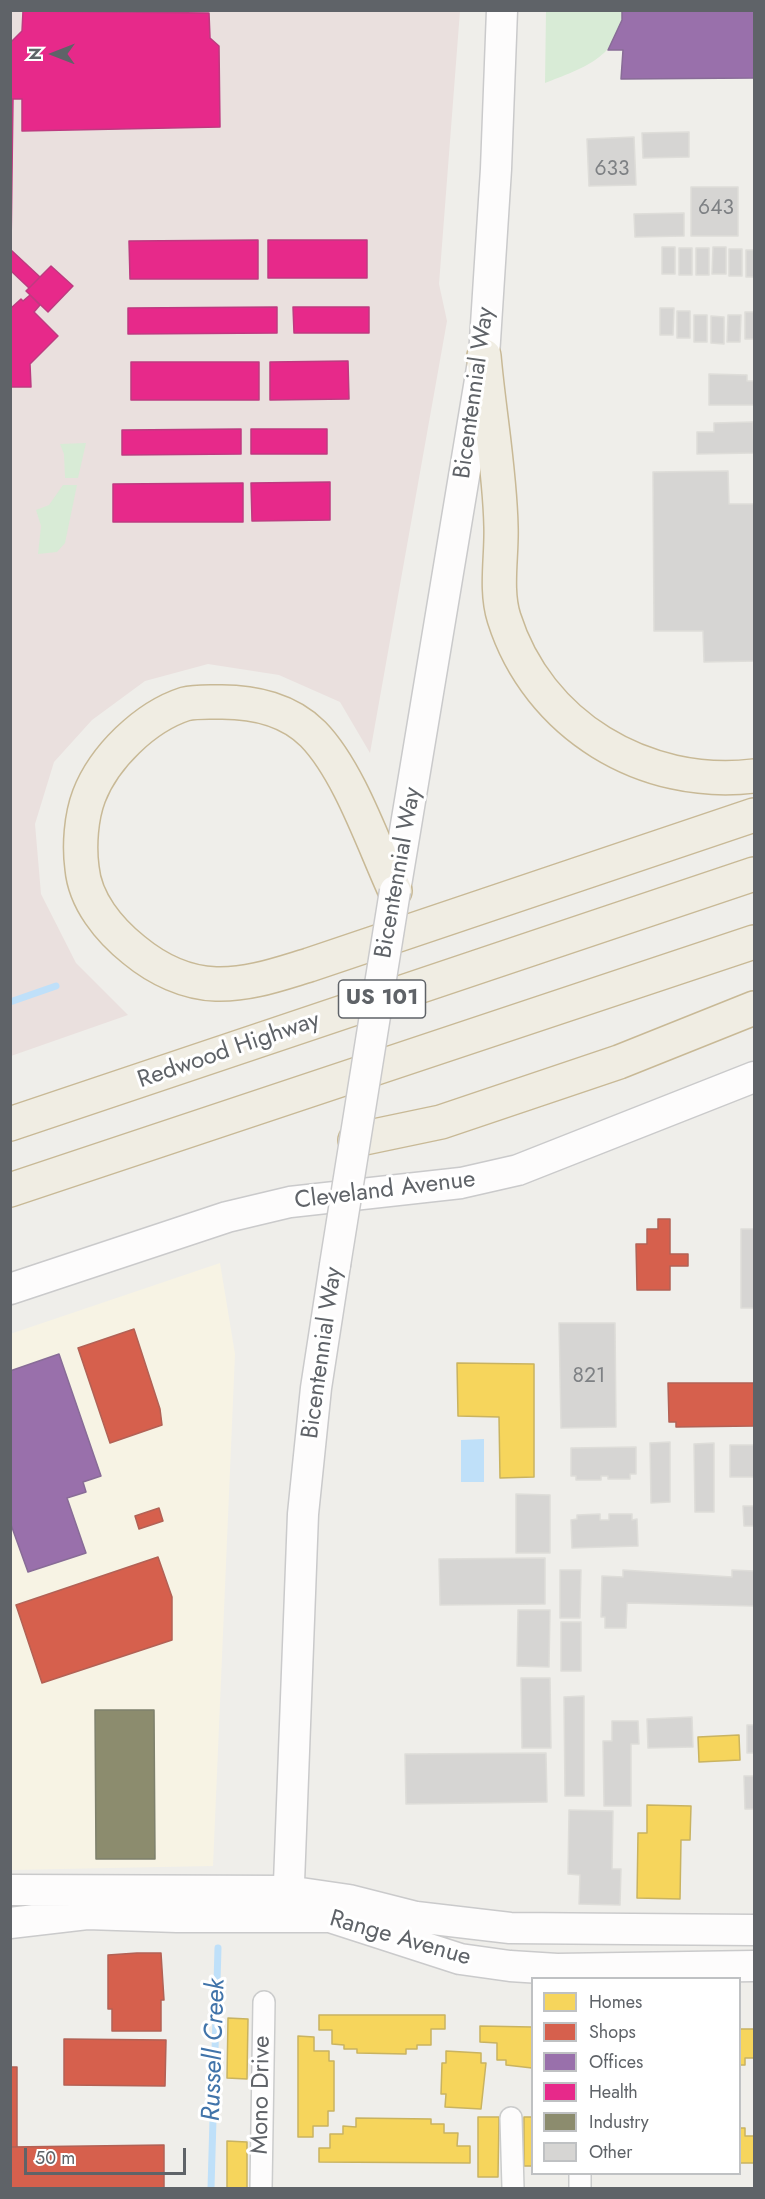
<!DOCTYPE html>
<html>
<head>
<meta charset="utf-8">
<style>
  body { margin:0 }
  #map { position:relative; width:765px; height:2199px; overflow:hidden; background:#efeeea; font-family:Jost,sans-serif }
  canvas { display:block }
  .frame { position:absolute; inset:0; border:12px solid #5f6368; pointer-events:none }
  .legend { position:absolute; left:531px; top:1977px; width:210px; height:198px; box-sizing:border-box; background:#fff; border:2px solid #bfc1c3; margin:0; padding:8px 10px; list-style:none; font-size:18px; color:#5f6368 }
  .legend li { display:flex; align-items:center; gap:12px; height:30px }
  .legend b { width:30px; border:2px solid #bfc1c3 }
  .north { position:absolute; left:24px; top:24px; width:60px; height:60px; -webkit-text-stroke:4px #fff; paint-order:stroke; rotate:270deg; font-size:16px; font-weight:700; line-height:24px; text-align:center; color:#5f6368 }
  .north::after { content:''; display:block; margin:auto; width:21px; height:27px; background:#5f6368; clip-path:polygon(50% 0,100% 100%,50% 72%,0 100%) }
  .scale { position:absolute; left:24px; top:2148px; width:162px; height:27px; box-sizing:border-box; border:3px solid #5f6368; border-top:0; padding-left:8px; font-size:18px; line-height:21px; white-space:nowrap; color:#5f6368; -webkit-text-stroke:4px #fff; paint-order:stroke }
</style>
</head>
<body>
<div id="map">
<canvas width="765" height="2199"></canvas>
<div class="frame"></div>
<ul class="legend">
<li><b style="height:16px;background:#f6d55c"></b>Homes</li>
<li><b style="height:16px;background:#d6604d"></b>Shops</li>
<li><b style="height:16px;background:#9970ab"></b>Offices</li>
<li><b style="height:16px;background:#e7298a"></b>Health</li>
<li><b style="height:16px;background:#8c8c6e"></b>Industry</li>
<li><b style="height:16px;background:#d6d5d3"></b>Other</li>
</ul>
<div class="north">N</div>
<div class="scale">50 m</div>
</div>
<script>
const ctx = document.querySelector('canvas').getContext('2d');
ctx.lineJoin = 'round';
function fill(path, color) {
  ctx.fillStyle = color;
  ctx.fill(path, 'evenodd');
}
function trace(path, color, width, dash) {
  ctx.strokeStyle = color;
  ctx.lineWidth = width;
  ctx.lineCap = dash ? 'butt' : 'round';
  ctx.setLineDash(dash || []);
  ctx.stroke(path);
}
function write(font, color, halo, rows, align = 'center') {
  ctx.font = font + ' Jost,sans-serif';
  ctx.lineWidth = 6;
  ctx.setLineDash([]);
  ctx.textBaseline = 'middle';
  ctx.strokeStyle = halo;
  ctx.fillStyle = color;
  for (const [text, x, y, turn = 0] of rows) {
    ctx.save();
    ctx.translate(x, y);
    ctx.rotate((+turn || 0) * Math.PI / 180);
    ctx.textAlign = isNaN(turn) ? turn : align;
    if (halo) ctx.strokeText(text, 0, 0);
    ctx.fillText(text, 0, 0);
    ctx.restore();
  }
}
fill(new Path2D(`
  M220,1263L235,1354L213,1866L11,1870L10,1334Z`), '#f7f3e4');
fill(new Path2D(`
  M10,11H460L439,284L447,321L370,753L340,702L279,675L208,664L145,681L92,720L54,762L35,824L41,894L76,963L128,1015L11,1056Z`), '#eae0de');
fill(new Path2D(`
  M546,11H622C621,57 581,69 545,83Z
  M86,443L78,478H65L64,454L60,444Z
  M63,485H77L65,543L57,552L38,554L41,526L36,510L49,505Z`), '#d8ebd6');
fill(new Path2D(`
  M484,1439V1482H461V1440Z`), '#bfe0f9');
const homes = new Path2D(`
  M457,1363L534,1364V1477L500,1478L499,1417L458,1416Z
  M739,1735L740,1760L699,1762L698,1737Z
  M647,1805L691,1806L690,1840H681L680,1899L637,1898L638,1833H647Z
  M319,2015H445V2029H431V2045H417V2049H406V2054L357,2053V2049H344V2045L332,2044V2030H319Z
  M228,2018L248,2019L247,2079L227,2078Z
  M480,2026L532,2027V2068L506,2065V2060H497V2043L480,2042Z
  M740,2029H754V2058H745V2065H740Z
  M298,2036L314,2037V2051H329V2061H334V2111H328V2126H313V2137H298Z
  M446,2051L481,2053V2063H486L481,2109L445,2107L446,2094H441L442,2063H446Z
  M478,2117H499L498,2177H478Z
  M524,2117H532V2166H524Z
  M356,2118L431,2119V2124H444V2133H458L457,2146H470V2163L319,2162V2148H330V2134H343V2126L356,2127Z
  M740,2128H745V2136H754V2163H740Z
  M227,2141L247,2142V2188H227Z`);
fill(homes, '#f6d55c');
trace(homes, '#c9b360', 1.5);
const shops = new Path2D(`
  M658,1219H670V1254H688V1266H670V1290H637L636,1244H647V1229H658Z
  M134,1329L160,1409L162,1425L110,1443L78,1348Z
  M668,1383H754V1426L676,1427V1422H669Z
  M159,1508L163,1521L139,1529L135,1516Z
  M158,1557L172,1597V1640L42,1683L16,1605Z
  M137,1953H161L164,2000H161V2031H112V2009H108V1955Z
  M64,2039L166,2040L165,2086L64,2085Z
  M10,2067H17V2147H10Z
  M164,2145V2188H10V2147Z`);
fill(shops, '#d6604d');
trace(shops, '#b26155', 1.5);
const offices = new Path2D(`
  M622,10H754V78L621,79L623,50H608L622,20Z
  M59,1354L101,1476L83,1482L86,1492L67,1498L86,1553L28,1572L10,1522V1371Z`);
fill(offices, '#9970ab');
trace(offices, '#886c97', 1.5);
const health = new Path2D(`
  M23,11L209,13L210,38L219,46L220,127L22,131V99H10V43L22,31Z
  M10,99H13L11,250L40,277L29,288L10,270Z
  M258,240V279H130L129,241Z
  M268,240H367V278H268Z
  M51,266L73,286L48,312L26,291Z
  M30,295L40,305L34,312L58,336L30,364L31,387H10V309L21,299L23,301Z
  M277,307V333L128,334V308Z
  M293,307H369V333H294Z
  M348,361L349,399L270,400V362Z
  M131,362H259V400H131Z
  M241,429V454L122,455V430Z
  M251,429H327V454H251Z
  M330,482V520L252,521L251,483Z
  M243,483V522H113V484Z`);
fill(health, '#e7298a');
trace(health, '#be3a80', 1.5);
const industry = new Path2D(`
  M95,1710H154L155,1859H96Z`);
fill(industry, '#8c8c6e');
trace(industry, '#7e806c', 1.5);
trace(new Path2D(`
  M10,1002L56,986
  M211,2188L218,1948`), '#bfe0f9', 7);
const building = new Path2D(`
  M689,132V157L643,158L642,133Z
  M634,137L636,185L589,186L587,139Z
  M691,187H738V236H691Z
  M684,213V236L635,237L634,214Z
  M662,247H675V274H662Z
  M713,247H726V274H712Z
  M679,248H692V275H679Z
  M696,248H709V275H696Z
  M729,249H742V276H729Z
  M746,250H754V277H746Z
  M660,308H674L673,335H660Z
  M677,311H690V338H677Z
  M745,312H754V339H745Z
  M694,315H707V342H694Z
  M728,315H741L740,342H727Z
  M711,316L724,317V344L711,343Z
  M709,374L747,375V381H754V405H709Z
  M753,422L754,453L697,454V432H714V423Z
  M728,471L729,504H754V661L704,662L703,631H654L653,472Z
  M741,1229H754V1308H741Z
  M559,1323H615L616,1427L561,1428Z
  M670,1442V1502L651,1503L650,1443Z
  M714,1443V1512H695L694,1444Z
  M730,1445H754V1477H730Z
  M636,1447V1474H630V1479H608V1476H601V1480H576V1476H571V1448Z
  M516,1494L550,1495V1553H516Z
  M743,1506H754V1526H744Z
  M600,1514V1520H609V1514H632V1520L637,1519L638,1546L572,1548L571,1520L577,1519V1515Z
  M545,1558V1604L440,1605L439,1559Z
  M560,1570H581L580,1618H560Z
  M623,1570L732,1577V1570L754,1571V1606L627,1603L626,1628H605V1617H601L602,1576L623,1577Z
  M518,1610H550L549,1667L517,1666Z
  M561,1622H581V1671H561Z
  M521,1678H550L551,1748H522Z
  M584,1696V1796H565L564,1697Z
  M692,1717L693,1747L648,1748L647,1719Z
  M612,1721H638L639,1744H631V1806H604L603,1741H612Z
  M747,1725H754V1753H747Z
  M546,1753L547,1802L406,1804L405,1754Z
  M744,1776H754V1809H745Z
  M569,1810L613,1811L612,1869H621L620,1905L579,1904L580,1875L568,1874Z`);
fill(building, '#d6d5d3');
trace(building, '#deddd9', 1.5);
const street = new Path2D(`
  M511,2118L513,2188
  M261,2188L264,2002
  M580,2188V2174`);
const secondary = new Path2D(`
  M395,891L484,356L496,169L502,10
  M10,1289L227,1217L290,1202L461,1183L518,1170L754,1077
  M10,1890L287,1891L349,1900L416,1917L510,1928L754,1930
  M288,1909L303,1514L316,1388L335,1265
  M10,1923L87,1914L177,1917H330L460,1959L510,1966L557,1969L754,1966`);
const highway = new Path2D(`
  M484,356C489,413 500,471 501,527C502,556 495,590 504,618C538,726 645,789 754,776
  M395,891C373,843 349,771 313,734C289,710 254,702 222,702C211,702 196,701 185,704C145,717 104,757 89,796C81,817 79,846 82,868C85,901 109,930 134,950C157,969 186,983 216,984C249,985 279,974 309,965L754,815
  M10,1124L754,874
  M355,1140L441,1122L619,1062L754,1008
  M10,1190L754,942`);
trace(street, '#cbcccc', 24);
trace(secondary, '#cacacb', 33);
trace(highway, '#c8b996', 36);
trace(street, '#fdfcfc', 21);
trace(secondary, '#fdfcfc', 30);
trace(highway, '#f0ede3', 33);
const secondaryBridge = new Path2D(`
  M335,1265L395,891`);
trace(secondaryBridge, '#cacacb', 33, []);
trace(secondaryBridge, '#fdfcfc', 30);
write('21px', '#7e8184', null, [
  ["633",612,170],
  ["643",716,209],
  ["821",589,1377]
]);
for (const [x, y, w] of [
  [382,999,87]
]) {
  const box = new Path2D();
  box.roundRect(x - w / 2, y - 19, w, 38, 4.5);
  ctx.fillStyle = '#fff';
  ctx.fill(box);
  trace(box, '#5f6368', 1.5);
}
write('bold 22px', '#5f6368', null, [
  ["US 101",382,999]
]);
write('24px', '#5f6368', '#fff', [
  ["Bicentennial Way",475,393,-82],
  ["Bicentennial Way",399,873,-80],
  ["Redwood Highway",229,1051,-19],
  ["Cleveland Avenue",385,1191,-7],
  ["Bicentennial Way",323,1353,-82],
  ["Range Avenue",400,1939,16],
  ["Mono Drive",262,2095,-89]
]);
write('italic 26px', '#4174aa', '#fff', [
  ["Russell Creek",215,2050,-88]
]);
</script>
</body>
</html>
